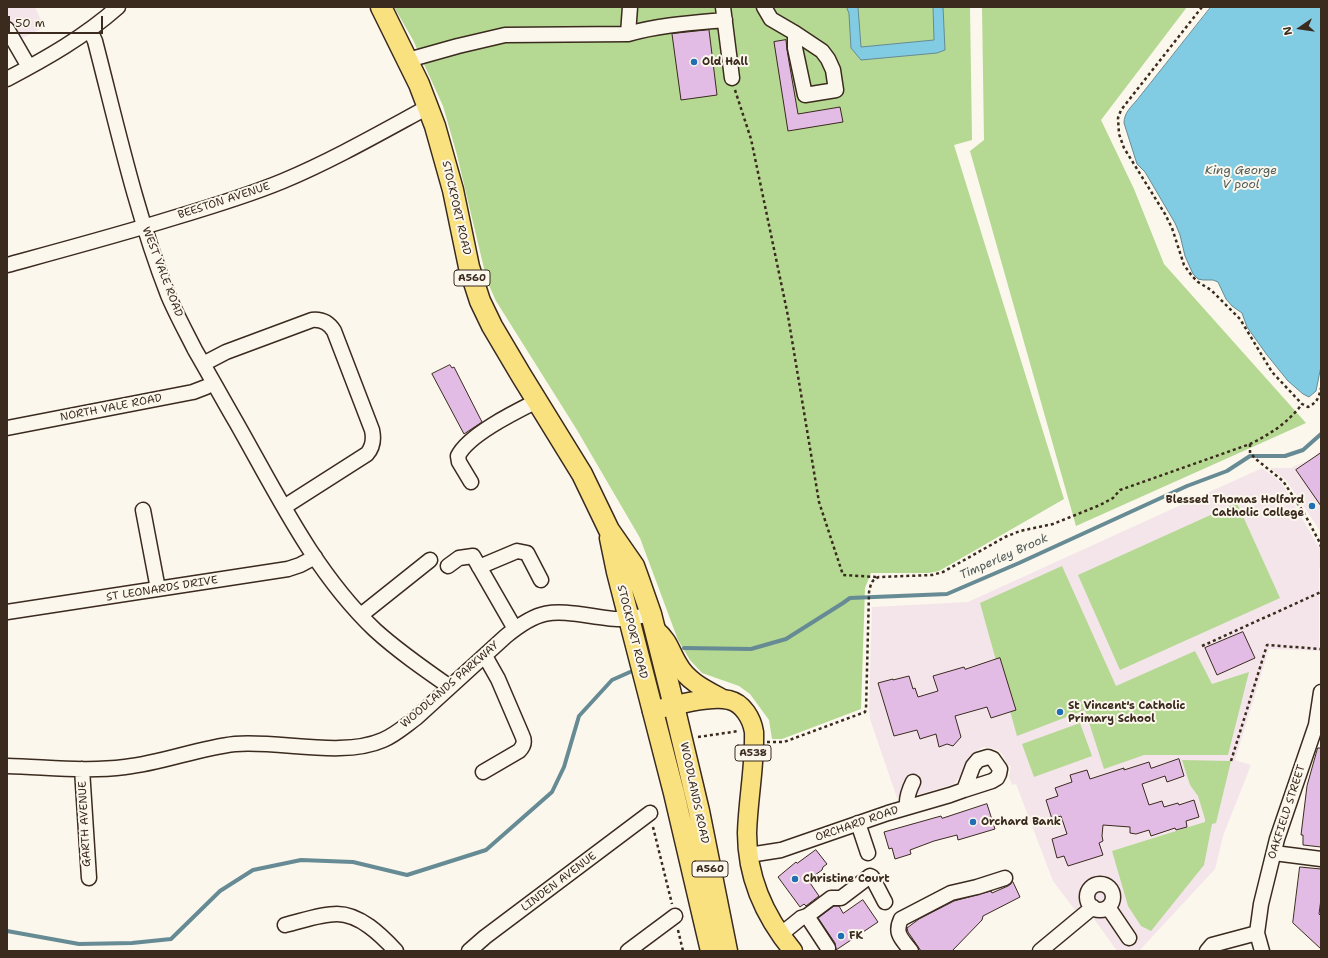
<!DOCTYPE html>
<html>
<head>
<meta charset="utf-8">
<style>
  body { margin:0 }
  #map { position:relative; width:1328px; height:958px; overflow:hidden; background:#fbf7ec; font-family:"Shantell Sans",sans-serif }
  canvas { display:block }
  .frame { position:absolute; inset:0; border:8px solid #3b2a1e; pointer-events:none }
  .north { position:absolute; left:1280px; top:8px; width:40px; height:40px; -webkit-text-stroke:3px #fbf7ec; paint-order:stroke; rotate:257deg; font-size:11px; font-weight:700; line-height:16px; text-align:center; color:#3b2a1e }
  .north::after { content:''; display:block; margin:auto; width:14px; height:18px; background:#3b2a1e; clip-path:polygon(50% 0,100% 100%,50% 72%,0 100%) }
  .scale { position:absolute; left:8px; top:16px; width:95px; height:18px; box-sizing:border-box; border:2px solid #3b2a1e; border-top:0; padding-left:5px; font-size:12px; line-height:14px; white-space:nowrap; color:#3b2a1e; -webkit-text-stroke:3px #fbf7ec; paint-order:stroke }
</style>
</head>
<body>
<div id="map">
<canvas width="1328" height="958"></canvas>
<div class="frame"></div>
<div class="north">N</div>
<div class="scale">50 m</div>
</div>
<script>
const ctx = document.querySelector('canvas').getContext('2d');
ctx.lineJoin = 'round';
function fill(path, color) {
  ctx.fillStyle = color;
  ctx.fill(path, 'evenodd');
}
function trace(path, color, width, dash) {
  ctx.strokeStyle = color;
  ctx.lineWidth = width;
  ctx.lineCap = dash ? 'butt' : 'round';
  ctx.setLineDash(dash || []);
  ctx.stroke(path);
}
function write(font, color, halo, rows, align = 'center') {
  ctx.font = font + ' "Shantell Sans",sans-serif';
  ctx.lineWidth = 4;
  ctx.setLineDash([]);
  ctx.textBaseline = 'middle';
  ctx.strokeStyle = halo;
  ctx.fillStyle = color;
  for (const [text, x, y, turn = 0] of rows) {
    ctx.save();
    ctx.translate(x, y);
    ctx.rotate((+turn || 0) * Math.PI / 180);
    ctx.textAlign = isNaN(turn) ? turn : align;
    if (halo) ctx.strokeText(text, 0, 0);
    ctx.fillText(text, 0, 0);
    ctx.restore();
  }
}
fill(new Path2D(`
  M7,7H35L44,27L7,46Z
  M1321,450V532L1286,480L1270,468H1291L1295,466L1311,459Z
  M1262,468L1281,482L1321,551V568H1319V651L1269,649L1235,760L1251,765L1223,836L1215,869L1139,951H1117L1094,919L1080,906L1075,910L1053,881L1016,784L1012,785L1009,777L1011,766L1007,765L1003,755L998,750L991,748L983,747L970,755L960,776L954,784L914,796L902,795L897,798L870,719L869,708L872,607L968,602Z`), '#f4e5ea');
fill(new Path2D(`
  M394,7H970L972,140L954,145L1064,499L939,571L928,573H871L865,588L861,709L782,739H772L769,720L750,694L739,686L702,673L690,660L678,640L640,538L577,430L496,301L487,281L457,155L443,106L413,40Z
  M982,7H1187L1101,120L1134,189L1164,264L1306,423L1076,526L970,151L984,140Z
  M1237,503L1280,598L1120,670L1078,575Z
  M1062,566L1116,686L1195,651L1212,684L1249,672L1228,755H1144L1104,769L1085,710L1017,736L980,603Z
  M1080,723L1092,756L1034,777L1022,744Z
  M1182,760L1231,761L1216,823L1212,824L1204,865L1151,931L1141,926L1128,906L1112,851L1205,822V819L1198,796L1190,785Z`), '#b5d893');
const water = new Path2D(`
  M847,7H858L861,47L934,40L933,7H943L945,50L937,53L861,60L851,48L849,14Z
  M1211,7H1321V366L1316,391L1309,397L1303,394L1288,381L1267,355L1247,327L1242,313L1232,306L1226,299L1218,282L1213,280H1203L1198,279L1193,274L1185,256L1180,235L1175,223L1145,172L1137,164L1124,123C1124,113 1131,107 1137,100Z`);
fill(water, '#82cce3');
trace(water, '#668b94', 1);
trace(new Path2D(`
  M684,648L751,649L786,639L843,603L850,598L947,594L1019,563L1187,486L1227,471L1250,456H1285L1303,450L1321,434
  M7,931L79,944L132,943L171,939L220,891L253,870L301,860L353,862L407,875L486,850L552,792L564,767L579,716L612,680L630,672`), '#668b94', 4);
const building = new Path2D(`
  M709,30L717,95L681,100L672,34Z
  M786,40L787,50L798,114L840,107L843,122L788,131L774,42Z
  M450,365L452,368L454,367L482,422L464,434L432,374Z
  M1321,453V506L1296,470Z
  M1243,632L1255,658L1217,675L1205,648Z
  M1000,658L1016,710L991,718L987,707L955,716L961,737L953,746L947,744L939,747L936,734L920,739L917,730L894,736L878,683L893,679V680L909,676L913,689L915,688L918,697L938,691L933,676L964,667L965,669Z
  M1318,748H1321V847L1303,845V835H1301L1307,786Z
  M1179,759L1184,776L1167,782L1165,776L1142,784L1149,805L1162,801L1164,807L1178,803L1179,805L1194,800L1199,817L1186,821L1187,827L1176,830L1175,828L1151,836L1149,830L1136,834L1130,833V827L1103,825L1102,836L1103,841L1099,843L1103,855L1068,866L1064,856L1057,858L1052,839L1067,834L1061,816L1052,819L1046,800L1058,796L1055,788L1072,782L1070,775L1087,770L1090,779L1124,768V770L1149,762L1151,768Z
  M987,804L995,829L958,840L957,835L934,841L910,850L911,854L895,859L892,848L889,849L884,832L941,816L942,818Z
  M816,850L827,864L823,867L822,870L808,880L819,896L806,906L804,904L800,907L778,877L796,862L797,863Z
  M1300,867L1321,869V899L1319,914L1321,916V949L1293,923Z
  M1013,882L1020,897L983,916L982,920L952,951H921L908,932L907,928L919,919L954,901L991,891L992,893L1008,886Z
  M863,900L878,922L836,950L835,943L818,918L834,906H839L843,913Z`);
fill(building, '#e2bce5');
trace(building, '#3b2a1e', 1);
const minor = new Path2D(`
  M723,7L732,78
  M764,7L771,19L795,33L822,51L828,59L833,70L836,90L805,95L795,48V33
  M7,29L29,67
  M90,30L95,41C117,126 136,213 168,295C176,314 186,332 195,350C209,374 222,398 236,422C277,494 314,572 375,630C398,651 424,669 450,687
  M628,34L630,7
  M408,60L458,46L505,35L628,34C659,25 692,23 725,20
  M7,79C47,58 84,37 118,7
  M7,265C62,250 118,235 173,218C210,207 247,196 283,181C333,160 380,133 428,107
  M203,364L226,352L312,320C322,319 329,323 334,331L372,430C374,439 373,447 367,454L284,507
  M7,428L193,392L206,387L213,383
  M471,482L459,462L458,456C468,435 515,412 537,401
  M143,510L158,589
  M448,566L459,558L473,556L515,629
  M479,567L517,551L527,553L541,580
  M7,612L288,569L300,565L315,557
  M361,615L430,560
  M7,766C47,767 86,772 125,767C163,763 198,748 235,744C280,740 342,758 383,740C395,735 405,726 416,718L506,636C539,609 551,610 592,616C600,617 609,619 617,619C628,620 639,616 651,614
  M82,769L89,878
  M483,772L519,751C524,746 525,741 522,735L498,679L485,656
  M907,807C906,798 909,790 913,782
  M858,823L868,853
  M1274,853L1321,859
  M749,855L781,850L888,813L950,795L964,790L992,781L997,778L999,774L1000,769L993,759L988,757L978,760L973,766L964,790
  M1087 897a13 13 0 1 1 26 0a13 13 0 1 1-26 0Z
  M1108,907L1129,938
  M807,916L828,948
  M285,925C302,921 320,914 337,914C360,914 381,935 396,951
  M780,935L801,918L807,916L831,898H841L870,876L872,877L885,902
  M469,951L485,937L650,813
  M628,951L675,916
  M911,951C902,939 894,934 901,919L951,893L977,887L1005,878
  M1040,951L1093,907
  M1207,951L1212,945L1257,933
  M1262,951L1257,933L1261,904L1277,839L1316,725L1321,692`);
const major = new Path2D(`
  M656,630C669,641 670,651 678,664C687,681 706,690 723,699
  M652,711C671,706 711,695 729,700C743,703 752,719 754,732C755,766 748,799 747,833C747,878 765,917 793,951`);
const highway = new Path2D(`
  M381,7L419,84L435,126L453,190L469,267L480,301L492,326L521,375L582,474L609,530L634,566L638,577L651,614L674,706L699,811L727,951
  M610,538L617,572L674,793L711,951`);
trace(minor, '#3b2a1e', 17);
trace(major, '#3b2a1e', 21);
trace(highway, '#3b2a1e', 23);
trace(new Path2D(`
  M1202,7L1121,110L1118,118L1119,134L1124,148L1165,214L1172,228L1184,265L1192,276L1198,282L1211,290L1240,319L1272,372L1302,404L1308,407C1317,403 1319,397 1321,388
  M735,90L751,139L788,316L819,502L843,575L876,577
  M1250,444V453L1257,460L1283,481L1304,513L1320,543L1321,547
  M1202,646L1321,592
  M698,737L739,731
  M767,742H784L865,712L866,709L869,592C871,584 871,580 879,577L932,575L943,572L1005,537L1020,531L1053,524L1100,505L1113,498L1120,490L1250,444C1269,435 1289,422 1302,404
  M1231,761L1267,645L1321,649
  M653,827L672,904
  M678,930L683,951`), '#3b2a1e', 2.5, [3, 3]);
trace(minor, '#fbf7ec', 14);
trace(major, '#fae180', 18);
trace(highway, '#fae180', 20);
for (const [x, y, r, color] of [
  [694,62,4,"#1f6fb2"],
  [1312,506,4,"#1f6fb2"],
  [1060,712,4,"#1f6fb2"],
  [973,822,4,"#1f6fb2"],
  [795,879,4,"#1f6fb2"],
  [841,936,4,"#1f6fb2"]
]) {
  const dot = new Path2D();
  dot.arc(x, y, r, 0, 2 * Math.PI);
  ctx.fillStyle = color;
  ctx.fill(dot);
  trace(dot, '#fbf7ec', 1.5);
}
for (const [x, y, w] of [
  [472,278,36],
  [753,753,36],
  [710,869,36]
]) {
  const box = new Path2D();
  box.roundRect(x - w / 2, y - 8, w, 16, 3);
  ctx.fillStyle = '#fbf7ec';
  ctx.fill(box);
  trace(box, '#3b2a1e', 1);
}
write('bold 10px', '#3b2a1e', null, [
  ["A560",472,278],
  ["A538",753,753],
  ["A560",710,869]
]);
write('bold 11px', '#3b2a1e', '#fbf7ec', [
  ["Old Hall",702,62],
  ["Blessed Thomas Holford",1304,500,"right"],
  ["Catholic College",1304,513,"right"],
  ["St Vincent's Catholic",1068,706],
  ["Primary School",1068,719],
  ["Orchard Bank",981,822],
  ["Christine Court",803,879],
  ["FK",849,936]
], 'left');
write('11px', '#3b2a1e', '#fbf7ec', [
  ["BEESTON AVENUE",224,201,-18],
  ["STOCKPORT ROAD",456,208,77],
  ["WEST VALE ROAD",162,272,69],
  ["NORTH VALE ROAD",111,408,-11],
  ["ST LEONARDS DRIVE",162,589,-9],
  ["STOCKPORT ROAD",632,632,76],
  ["WOODLANDS PARKWAY",450,685,-41],
  ["WOODLANDS ROAD",694,793,78],
  ["OAKFIELD STREET",1287,812,-72],
  ["GARTH AVENUE",85,824,-93],
  ["ORCHARD ROAD",857,824,-19],
  ["LINDEN AVENUE",559,882,-37]
]);
write('italic 12px', '#505b59', '#fbf7ec', [
  ["King George",1241,171],
  ["V pool",1241,185],
  ["Timperley Brook",1004,557,-24]
]);
</script>
</body>
</html>
